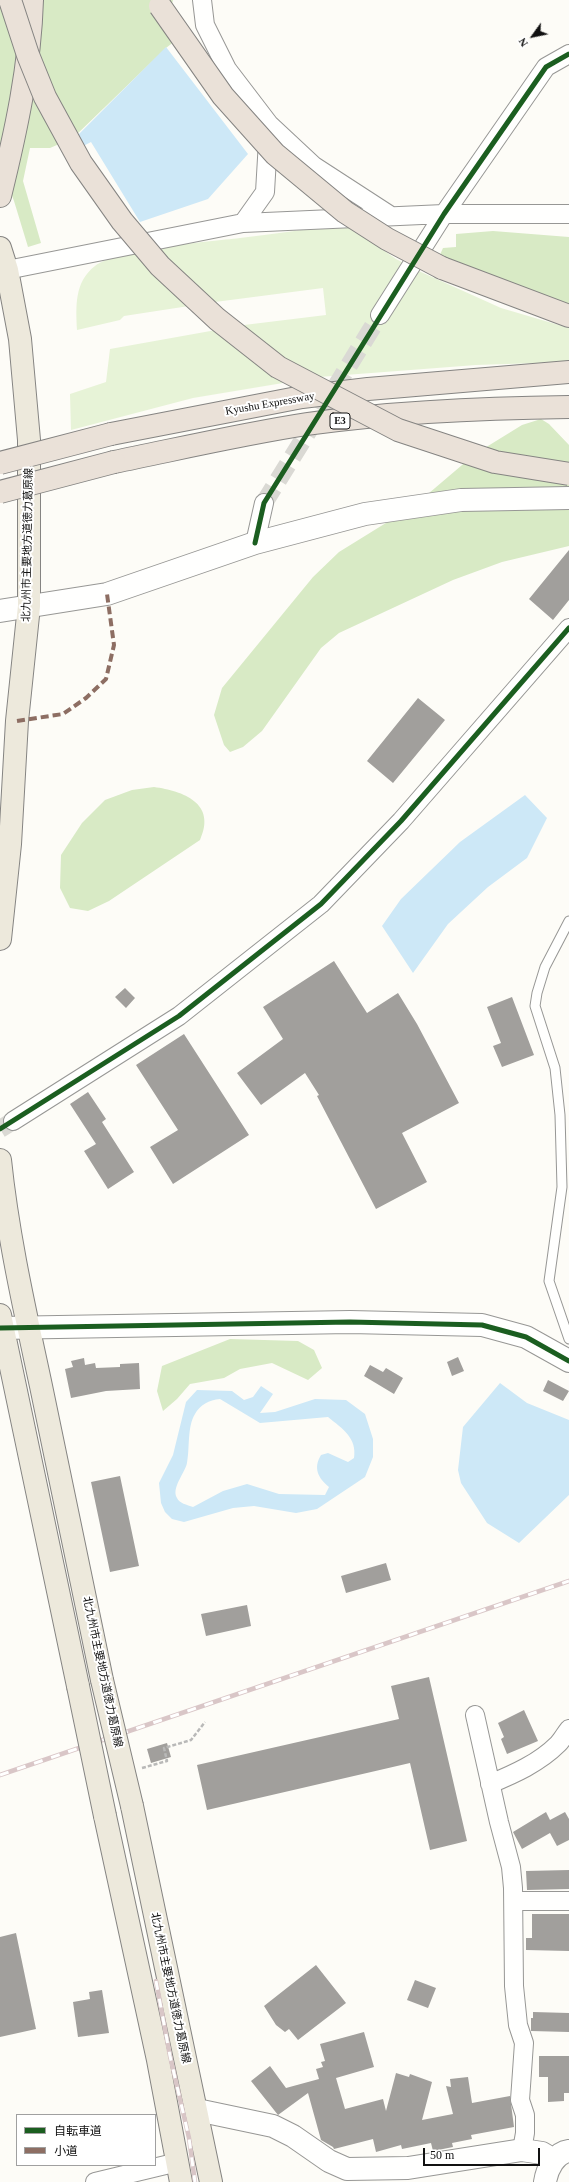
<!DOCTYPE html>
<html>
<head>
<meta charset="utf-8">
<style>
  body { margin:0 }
  #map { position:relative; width:569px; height:2182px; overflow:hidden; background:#fdfcf7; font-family:"Times New Roman","Noto Sans JP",serif }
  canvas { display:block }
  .legend { position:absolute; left:16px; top:2114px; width:140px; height:52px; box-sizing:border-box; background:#fff; border:1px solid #a0a0a0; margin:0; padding:5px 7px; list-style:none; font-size:12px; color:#111 }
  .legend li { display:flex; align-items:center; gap:8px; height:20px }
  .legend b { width:20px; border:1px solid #a0a0a0 }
  .north { position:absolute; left:513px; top:16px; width:40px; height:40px; -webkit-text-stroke:3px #fff; paint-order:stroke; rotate:237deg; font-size:11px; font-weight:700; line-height:16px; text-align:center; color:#111 }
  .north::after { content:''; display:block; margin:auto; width:14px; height:18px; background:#111; clip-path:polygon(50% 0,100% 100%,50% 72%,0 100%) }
  .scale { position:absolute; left:423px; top:2148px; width:117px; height:18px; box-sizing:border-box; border:2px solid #111; border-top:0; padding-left:5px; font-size:12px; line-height:14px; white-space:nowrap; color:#111; -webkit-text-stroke:3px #fff; paint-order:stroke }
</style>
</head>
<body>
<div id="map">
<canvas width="569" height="2182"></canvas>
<ul class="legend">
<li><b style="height:5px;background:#1b5e20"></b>自転車道</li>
<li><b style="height:5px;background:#8d6e63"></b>小道</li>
</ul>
<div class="north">N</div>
<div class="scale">50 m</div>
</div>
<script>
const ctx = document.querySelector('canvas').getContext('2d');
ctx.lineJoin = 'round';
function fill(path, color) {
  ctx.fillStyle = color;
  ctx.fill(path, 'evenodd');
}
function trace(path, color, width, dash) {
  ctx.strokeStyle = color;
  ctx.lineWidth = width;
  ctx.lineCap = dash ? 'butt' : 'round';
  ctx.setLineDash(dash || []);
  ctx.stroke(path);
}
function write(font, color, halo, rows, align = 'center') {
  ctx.font = font + ' "Times New Roman","Noto Sans JP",serif';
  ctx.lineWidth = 4;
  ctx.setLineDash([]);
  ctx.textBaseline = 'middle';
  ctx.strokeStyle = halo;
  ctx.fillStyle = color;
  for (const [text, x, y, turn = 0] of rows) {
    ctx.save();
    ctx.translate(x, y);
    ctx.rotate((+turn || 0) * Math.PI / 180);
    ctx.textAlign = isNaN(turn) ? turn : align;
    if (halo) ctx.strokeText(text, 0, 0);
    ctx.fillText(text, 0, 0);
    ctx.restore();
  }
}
fill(new Path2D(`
  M345,223L396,259L421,272L501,308L569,328V362L476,365L319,377L193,398L71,430L70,394L106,382L110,349L244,325L326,315L323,288L215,302L124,316L120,320L77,330C76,307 74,282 95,266C119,248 208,242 240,238C275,234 310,229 345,223Z`), '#e7f3d7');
fill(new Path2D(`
  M0,0H173L172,4L189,30L166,48L73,138L50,148H30L23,181L41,243L28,247L14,201L0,164Z
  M493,231L569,237V307L439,257L443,248L456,247V234Z
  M541,419L549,424L569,445V546L502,562L453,580L339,633L321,648L262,731L243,747L230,752L224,745L214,715L222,688L313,577L339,552L415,505L475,454L522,425Z
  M154,787C183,791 217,803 200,840L109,901L88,911L70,908L60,888L61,855L82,823L105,800L132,790Z
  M230,1339L298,1341L314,1350L322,1368L308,1380L272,1363L240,1369L224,1378L190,1384L177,1399L163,1411L157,1391L162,1366Z`), '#d8eac5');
fill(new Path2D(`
  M166,47L248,154L208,199L140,222L91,142L66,155L63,150Z
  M525,795L547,818L527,858L488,887L448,924L413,973L382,926L401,899L460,842Z
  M500,1383L527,1403L569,1420V1495L519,1543L487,1523L461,1483L458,1470L463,1427Z
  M261,1386L273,1394L260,1413L275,1412L315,1399L346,1400L365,1414L373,1439V1457L365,1477L317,1509L296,1513L254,1506L233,1508L184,1522L172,1519L165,1512L161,1503L159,1483L173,1455L186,1402L197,1390L232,1391L244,1400L253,1397ZM220,1399L260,1423L328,1417C343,1429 357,1438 354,1458L348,1462L328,1453L321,1455C313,1468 318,1478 329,1487L325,1495L279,1494L247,1484L223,1491L193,1507C187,1505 179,1503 177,1498C171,1488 185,1473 187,1463C190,1448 187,1427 195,1414C200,1405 209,1400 220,1399Z`), '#cde8f7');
fill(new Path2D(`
  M569,550V600L553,620L529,599Z
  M418,698L445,720L393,783L367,761Z
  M334,961L367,1013L398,993L417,1024L459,1103L402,1133L427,1182L376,1209L317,1096L319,1095L305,1073L261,1105L237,1073L283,1039L263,1007Z
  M125,988L135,998L126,1008L115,997Z
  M512,997L534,1055L502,1067L493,1046L501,1043L487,1007Z
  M184,1034L249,1135L173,1184L150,1147L178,1130L136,1065Z
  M88,1092L106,1119L102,1122L134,1172L108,1189L84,1151L96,1144L70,1104Z
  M458,1357L464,1371L452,1376L447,1362Z
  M84,1358L85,1365L95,1363L96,1368L120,1367V1364L139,1363L140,1389L106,1391L71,1398L65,1369L73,1367L71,1361Z
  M370,1365L383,1372L386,1368L403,1378L394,1394L364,1376Z
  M548,1380L569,1391L563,1401L543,1391Z
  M120,1476L139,1566L110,1572L91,1482Z
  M386,1563L391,1580L346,1593L341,1576Z
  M247,1605L251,1626L206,1636L201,1614Z
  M429,1677L467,1841L430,1850L410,1763L207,1810L197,1765L399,1719L391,1686Z
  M524,1710L538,1741L507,1754L501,1739L504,1737L498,1723Z
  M167,1743L171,1757L151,1763L147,1749Z
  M546,1812L550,1820L565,1812L569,1819V1840L557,1846L550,1833L522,1849L513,1832Z
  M569,1870V1889L527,1890L526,1871Z
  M532,1914H569V1951L526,1950V1938H532Z
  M16,1933L36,2029L0,2037V1937Z
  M316,1965L346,2003L298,2040L289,2029L285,2032L276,2025L264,2006Z
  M415,1980L436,1988L428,2008L407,2000Z
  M102,1990L109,2033L78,2037L73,2002L90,1999L89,1992Z
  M533,2012L569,2013V2032L531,2031V2018H533Z
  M364,2032L374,2067L336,2078L345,2109L383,2099L386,2111L396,2073L409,2077L410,2074L432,2082L422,2120L453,2114L446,2086L451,2087L450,2079L468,2077L472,2103L510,2096L514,2127L471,2135L472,2139L452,2143L453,2147L433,2151L431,2143L402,2149L401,2145L376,2152L373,2139L334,2149L333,2147L321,2140L308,2093L278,2115L251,2081L270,2066L286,2088L319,2079L316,2069L323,2067L321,2062L325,2061L320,2044Z
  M539,2056H569V2093H564V2101L548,2102V2077H539Z`), '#a19f9c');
trace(new Path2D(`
  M264,503L380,315
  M0,1129L13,1121`), '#dad9d4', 18, [18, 9]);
const service = new Path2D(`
  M569,921L545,967L537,993L535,1006L555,1068L560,1115L562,1187L549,1281L569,1339`);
const minor = new Path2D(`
  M202,0L205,25L227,69L269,124L265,192L243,223
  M269,124L314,166L391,216
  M7,270L243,223L444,214H569
  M380,315L444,214L546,67L569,54
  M255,543L264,503
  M13,1121L179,1016L321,904L401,821L569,628
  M475,1715L499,1822L511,1867L513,1888L514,1986L518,2025L524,2043L520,2100L525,2115V2133L522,2150
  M490,1784C514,1774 539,1763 558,1744C562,1740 565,1734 569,1729
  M514,1901H569
  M95,2182L178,2162`);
const tertiary = new Path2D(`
  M0,611L107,594L255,543L365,514L461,500L569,498
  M0,1328L350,1322L482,1325L526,1337L569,1361
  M197,2110L273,2126L293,2136L329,2161L347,2169L408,2168L522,2150L542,2153L554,2160
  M545,2182C547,2169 555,2153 569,2151`);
const primary = new Path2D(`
  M0,248L7,270L20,339L29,440V606L17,721L10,844L0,939
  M0,1160C8,1237 25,1311 41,1386C62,1484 82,1582 102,1680
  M0,1315L78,1686
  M132,1806L211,2182
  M105,1816L158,2060L181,2182`);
const motorway = new Path2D(`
  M0,196C16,131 30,67 32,0
  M442,268L569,316
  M111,434L302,397L368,389L569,372
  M114,462C178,449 242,434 307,424C393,412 482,408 569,407`);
trace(service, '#979795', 11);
trace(minor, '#979795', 20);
trace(tertiary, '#979795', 24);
trace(primary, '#858482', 24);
trace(motorway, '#858482', 24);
trace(new Path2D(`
  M142,1768L167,1761L164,1748L191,1740L205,1722`), '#b9b9b8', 2.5, [4, 2]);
trace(service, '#fffffe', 9);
trace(minor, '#fffffe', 18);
trace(tertiary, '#fffffe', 22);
trace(primary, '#ede9dc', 22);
trace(motorway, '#eae1d8', 22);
const rail = new Path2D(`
  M0,1775L569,1581
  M156,1981L170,2056L189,2138L195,2182`);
trace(rail, '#d9c6c7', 4.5);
trace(rail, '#fff', 3, [9]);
const primaryBridge = new Path2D(`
  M102,1680L132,1806
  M78,1686L105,1816`);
const motorwayBridge = new Path2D(`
  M10,0L28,55L45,97L81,163L122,221L160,266L217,319L278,367L398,430L495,462L569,474
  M160,6L223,96L275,154L345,212L387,239L442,268
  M0,463L111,434
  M0,492L114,462`);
trace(primaryBridge, '#858482', 24, []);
trace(motorwayBridge, '#858482', 24, []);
trace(primaryBridge, '#ede9dc', 22);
trace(motorwayBridge, '#eae1d8', 22);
trace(new Path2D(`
  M17,721L63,714L86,698L106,679L114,645L107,594`), '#8d6e63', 4, [8, 4]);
trace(new Path2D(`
  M255,543L264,503L444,214L546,67L569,54
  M0,1129L179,1016L321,904L401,821L569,628
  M0,1328L350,1322L482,1325L526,1337L569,1361`), '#1b5e20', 5);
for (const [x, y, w] of [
  [340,421,20]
]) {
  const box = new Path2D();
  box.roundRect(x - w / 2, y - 8, w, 16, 3);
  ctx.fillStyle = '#fff';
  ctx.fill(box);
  trace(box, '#111', 1);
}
write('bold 10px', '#111', null, [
  ["E3",340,421]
]);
write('11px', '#111', '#fff', [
  ["Kyushu Expressway",270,404,-10],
  ["北九州市主要地方道徳力葛原線",28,545,-89],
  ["北九州市主要地方道徳力葛原線",102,1672,78],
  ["北九州市主要地方道徳力葛原線",170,1988,78]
]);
</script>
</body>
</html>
